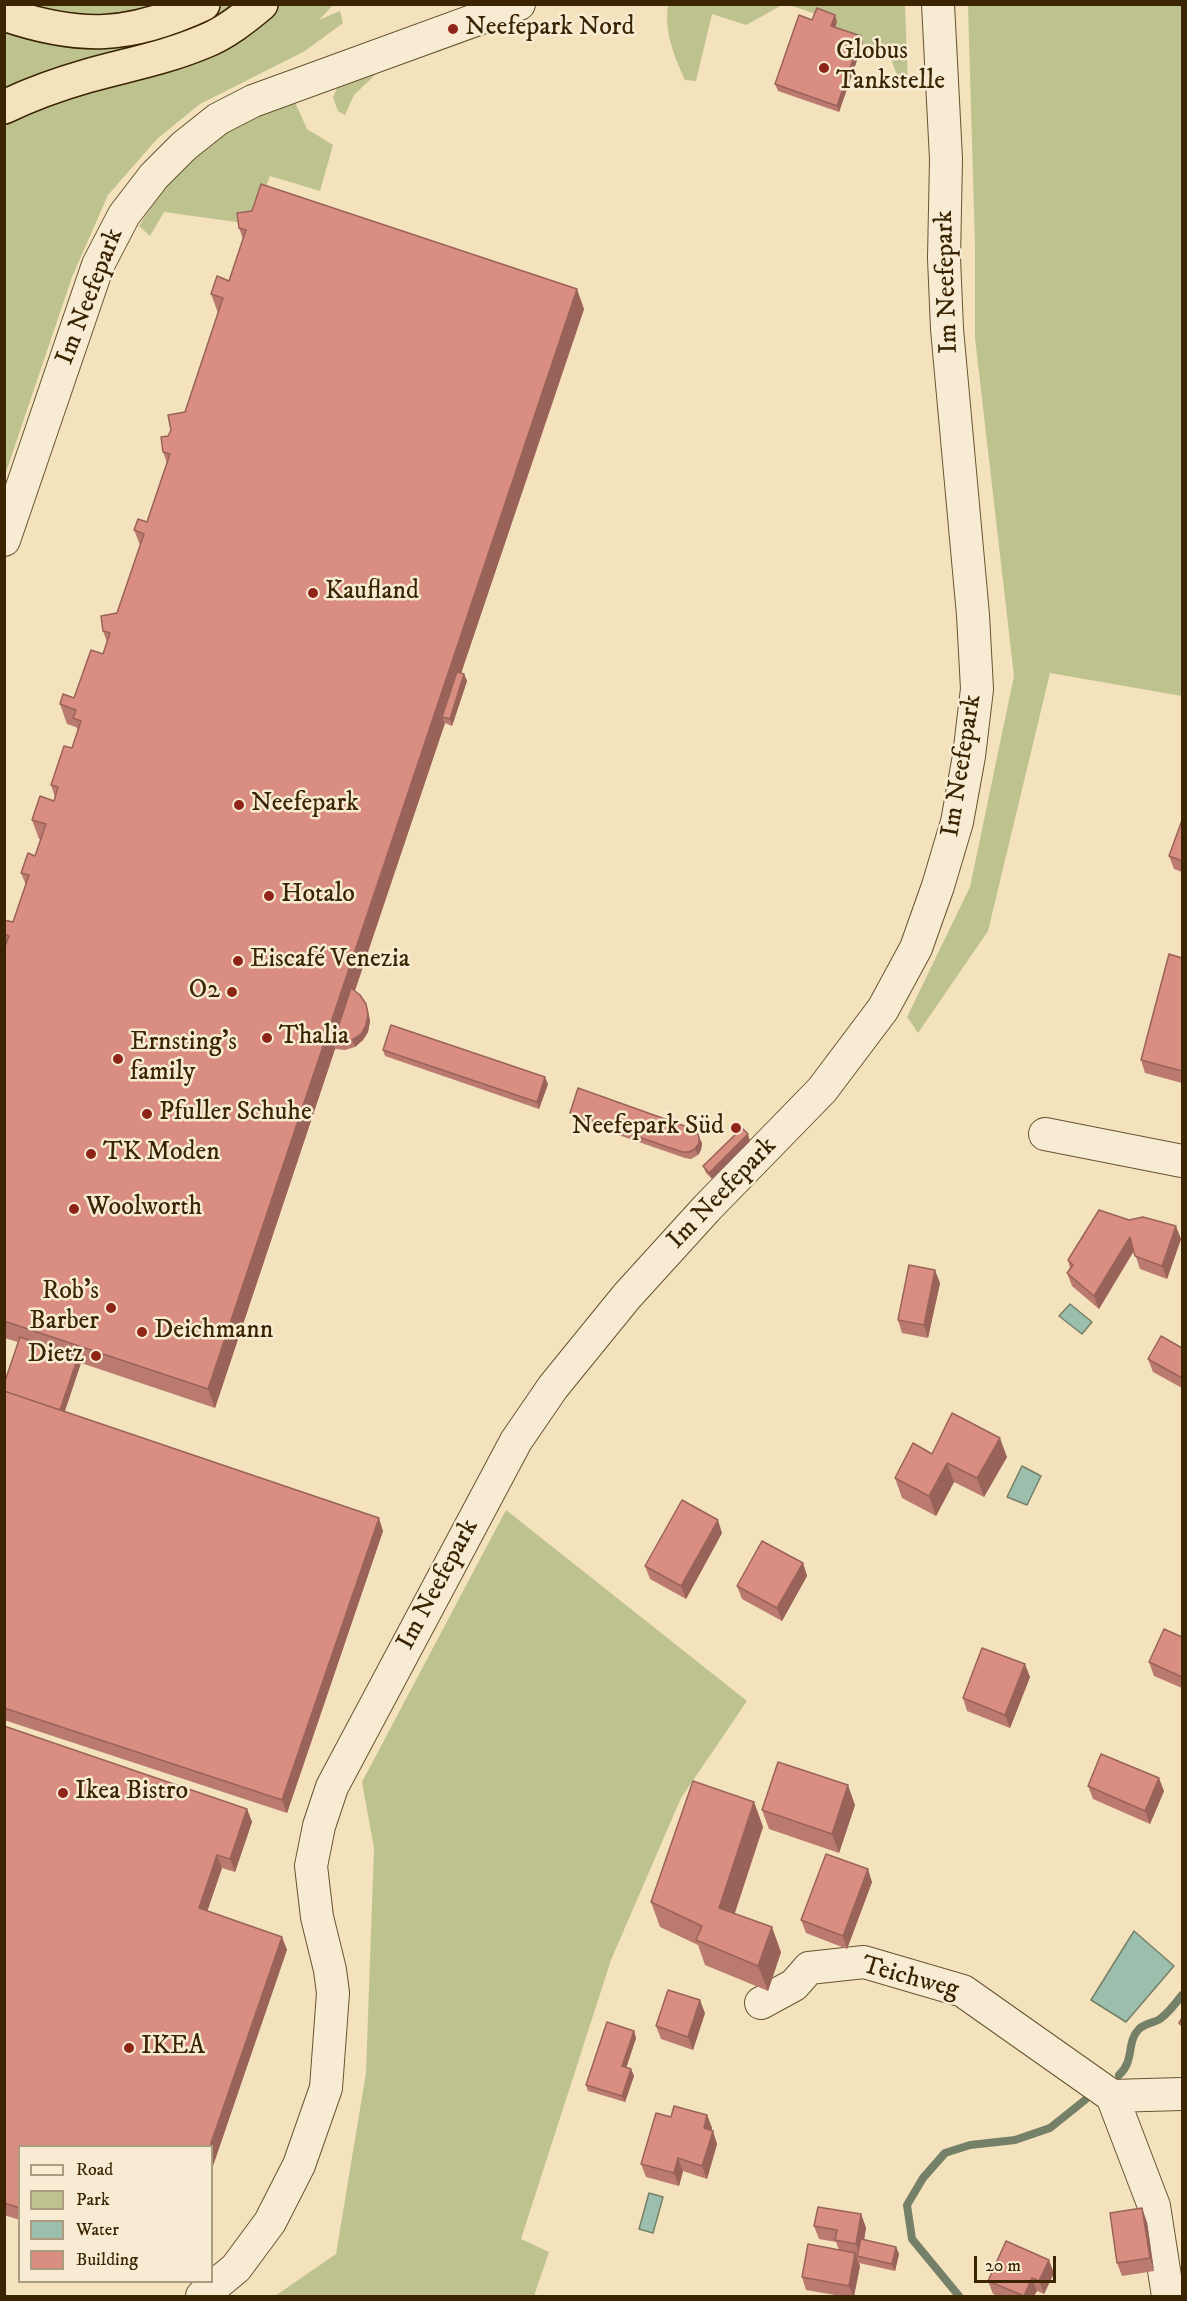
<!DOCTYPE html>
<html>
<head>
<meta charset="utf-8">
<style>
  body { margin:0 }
  #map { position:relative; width:1187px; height:2301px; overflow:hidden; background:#f3e2bc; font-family:"IM FELL DW Pica",serif }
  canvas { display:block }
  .frame { position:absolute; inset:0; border:6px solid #3a2401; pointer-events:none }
  .legend { position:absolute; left:18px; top:2145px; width:195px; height:138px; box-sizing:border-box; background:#f7ecd3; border:2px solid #ab9c7f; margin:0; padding:8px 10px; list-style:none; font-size:18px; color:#3a2401 }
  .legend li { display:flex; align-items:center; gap:12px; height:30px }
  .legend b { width:30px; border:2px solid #ab9c7f }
  .scale { position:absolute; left:974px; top:2256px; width:82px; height:27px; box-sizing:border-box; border:3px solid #3a2401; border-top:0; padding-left:8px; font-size:18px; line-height:21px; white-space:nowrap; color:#3a2401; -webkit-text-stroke:4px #f7ecd3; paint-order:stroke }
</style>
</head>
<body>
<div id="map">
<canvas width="1187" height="2301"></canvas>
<div class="frame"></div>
<ul class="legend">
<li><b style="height:8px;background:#f7ecd3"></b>Road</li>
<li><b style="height:16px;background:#bec28e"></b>Park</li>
<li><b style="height:16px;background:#9cbeac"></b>Water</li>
<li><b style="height:16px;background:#da8e81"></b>Building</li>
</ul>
<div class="scale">20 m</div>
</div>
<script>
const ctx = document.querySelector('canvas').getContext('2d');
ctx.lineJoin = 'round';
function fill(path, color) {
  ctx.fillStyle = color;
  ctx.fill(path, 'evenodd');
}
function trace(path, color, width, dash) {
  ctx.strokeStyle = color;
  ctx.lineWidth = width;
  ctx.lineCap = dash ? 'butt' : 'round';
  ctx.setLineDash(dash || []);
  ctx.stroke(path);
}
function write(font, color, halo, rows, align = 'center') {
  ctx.font = font + ' "IM FELL DW Pica",serif';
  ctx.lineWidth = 5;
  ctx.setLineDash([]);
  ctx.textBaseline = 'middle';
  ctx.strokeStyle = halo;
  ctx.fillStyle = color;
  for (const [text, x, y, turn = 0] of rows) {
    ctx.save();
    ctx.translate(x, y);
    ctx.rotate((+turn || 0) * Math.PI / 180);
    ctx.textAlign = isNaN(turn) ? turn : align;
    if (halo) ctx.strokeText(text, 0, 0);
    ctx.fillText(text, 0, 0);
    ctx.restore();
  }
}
fill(new Path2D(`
  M668,4H782V5L746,25L712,14L696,81L685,80C674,55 664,33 668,4Z
  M5,5H333L319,20L340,11L343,23L305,51L200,104L157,139L108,195L72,277L5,475Z
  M789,5H905L908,85L902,90L889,53L833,33L837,21Z
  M968,5H1182V696L1050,673L988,931L918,1033L907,1017L970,887L1014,676L975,338V245Z
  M503,23L505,28L376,74L354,95L345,115L338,111L333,97L339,84Z
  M294,100L307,129L333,145L320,191L270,176L251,224L164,212L150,236L139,226C162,190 189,154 226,130C246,118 272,110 294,100Z
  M506,1510L747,1701L681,1798L611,1960L521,2239L549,2252L534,2296H275L336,2254L366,2073L374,1848L362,1782Z`), '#bec28e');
const water = new Path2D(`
  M1070,1304L1092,1322L1082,1334L1059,1316Z
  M1022,1466L1041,1476L1027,1505L1007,1497Z
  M1134,1931L1174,1966L1126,2022L1091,2000Z
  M649,2193L663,2197L653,2233L639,2229Z`);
fill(water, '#9cbeac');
trace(water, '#758068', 1.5);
trace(new Path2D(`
  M1119,2075C1135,2061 1126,2042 1139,2029C1145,2023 1154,2023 1160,2019C1168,2013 1176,2003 1182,1995
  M959,2296L912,2239L907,2205L923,2178L945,2153L970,2145L1015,2140L1050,2128L1085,2100`), '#758068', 8);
const street = new Path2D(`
  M4,540L98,265L124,215L154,176L184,146L218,119L253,101L519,4
  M1045,1134L1182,1161
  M761,2003L794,1985L809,1968L864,1962L963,1991L1112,2096L1154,2206L1168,2296
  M1112,2096L1182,2094
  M202,2296L236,2268L270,2222L299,2165L326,2088L333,1993L330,1970L317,1917L311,1866L319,1826L332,1787L516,1441L553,1387L627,1296L707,1208L822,1090L883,1009L916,948L938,886L957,822L969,756L977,689L973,615L947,329L944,258L946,159L938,4`);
const highway = new Path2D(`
  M4,14C80,40 130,38 203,4
  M4,107C31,94 59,84 87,76C126,65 165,58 203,42C224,34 243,19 261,4`);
trace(street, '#685430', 34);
trace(highway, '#3a2401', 36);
trace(street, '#f7ecd3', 32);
trace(highway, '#f3e2bc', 33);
fill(new Path2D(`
  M835,15L837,22L835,27L863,43L839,112L778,91L775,84L812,20Z
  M239,228L584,309L461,673L464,674L467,681L452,726L445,723L355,991L366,1004L368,1010L370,1021L368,1032L363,1040L355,1047L345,1050L335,1049L215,1408L81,1363L65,1411L383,1531L287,1813L4,1720V1384L18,1342L4,1338V920L13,922L26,885L21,873L35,856L41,839H39L32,820L54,801L55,797L51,785L72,748L78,730L76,727L67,724L60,704L74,698L103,654L107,642L103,631L117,613L140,545L134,530L147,522L167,463L163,452L168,436L185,412L218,313L211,294L229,281L243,239Z
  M1182,820V872L1174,869L1169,856Z
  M1182,958V1083L1145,1073L1141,1060Z
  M383,1050L548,1084L539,1109L385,1056Z
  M570,1113L702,1143L701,1150L698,1155L691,1159L685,1158L572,1119Z
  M750,1141L712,1179L706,1173L703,1166Z
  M1181,1239L1167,1279L1140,1269L1134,1251L1099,1309L1072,1286L1067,1273L1070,1268L1068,1260Z
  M940,1283L928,1338L902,1333L898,1320Z
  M1182,1348V1388L1153,1372L1148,1359Z
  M932,1454L1007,1457L984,1497L954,1482L936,1516L902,1498L895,1478Z
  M722,1533L686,1599L650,1579L645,1566Z
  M803,1563L807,1576L782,1621L742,1599L737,1586Z
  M1182,1637V1688L1154,1676L1149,1662Z
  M1030,1677L1010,1728L967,1711L963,1698Z
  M4,1726L247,1809L252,1822L235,1872L222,1868L207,1911L282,1937L287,1950L20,2146V2220L4,2215Z
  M1088,1786L1164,1791L1150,1824L1093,1799Z
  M754,1802L763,1827L735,1913L781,1952L768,1991L705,1965L698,1945L660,1927L651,1902Z
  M855,1805L839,1853L769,1829L762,1810Z
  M872,1882L847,1949L806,1933L801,1920Z
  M705,2013L693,2050L661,2039L656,2026Z
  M634,2031L636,2038L626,2067L631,2069L634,2076L625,2102L588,2091L586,2085Z
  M707,2115L712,2128V2130L717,2144L707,2179L683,2171L679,2186L646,2177L641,2164L671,2117Z
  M861,2214L866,2228L864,2240L896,2247L899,2254L895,2271L859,2263L856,2256L860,2266L854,2296H841L806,2290L802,2277L839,2250L836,2242L819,2239L814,2226Z
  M1147,2222L1154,2271L1122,2276L1117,2263Z
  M1054,2273L1044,2294L1037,2291L1034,2296H999L993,2294L988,2281Z`), '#bb7a6f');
fill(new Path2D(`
  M835,15L837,22L833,33L831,26Z
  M861,36L863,43L839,112L837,106Z
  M577,289L584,309L446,718L442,717L445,723L337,1043H333L335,1049L215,1408L208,1389Z
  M464,674L467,681L452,726L450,719Z
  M366,1004L370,1021L368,1032L363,1040L355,1047L352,1040Z
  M545,1077L548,1084L539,1109L537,1102Z
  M748,1134L750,1141L712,1179L709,1173Z
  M699,1137L702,1143L701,1150L698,1155L695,1149Z
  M1176,1226L1181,1239L1167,1279L1162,1266Z
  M1130,1237L1134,1250L1099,1309L1094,1296Z
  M935,1270L940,1283L928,1338L924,1325Z
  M78,1357L81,1363L61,1422L59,1415Z
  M1000,1438L1007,1457L984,1497L977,1478Z
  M947,1463L954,1482L936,1516L929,1496Z
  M379,1518L383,1531L287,1813L282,1800Z
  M718,1520L722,1533L686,1599L681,1586Z
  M803,1563L807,1576L782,1621L777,1608Z
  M1025,1664L1030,1677L1010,1728L1005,1715Z
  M1159,1778L1164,1791L1150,1824L1145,1811Z
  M848,1785L855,1805L839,1853L832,1834Z
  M754,1802L763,1827L728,1933L719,1908Z
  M247,1809L252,1822L235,1872L230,1859Z
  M217,1855L222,1868L204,1921L199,1908Z
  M868,1869L872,1882L847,1949L843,1936Z
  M772,1927L781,1952L768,1991L758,1966Z
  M282,1937L287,1950L212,2169V2146H210Z
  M700,2000L705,2013L693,2050L688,2037Z
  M634,2031L636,2038L625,2072L622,2066Z
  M631,2069L634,2076L625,2102L622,2096Z
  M707,2115L712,2128L709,2141L704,2128Z
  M713,2131L717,2144L707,2179L702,2166Z
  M678,2158L683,2171L679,2186L674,2173Z
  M1142,2208L1147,2222L1154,2271L1150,2258Z
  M861,2214L866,2228L861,2257L856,2244Z
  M896,2247L899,2254L895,2271L892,2264Z
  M855,2253L860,2266L854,2296H853L849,2286Z
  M1049,2260L1054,2273L1044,2294L1039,2281Z
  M1032,2278L1037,2291L1034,2296H1024Z`), '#99635a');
const building = new Path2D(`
  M817,8L835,15L831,26L861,36L837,106L775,84L799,15L812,20Z
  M261,184L577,289L208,1389L4,1321V949L9,936L4,934V920L13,922L29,875L21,873L28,853L35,856L46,824L32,820L40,796L54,801L58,787L51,785L64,746L72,748L81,721L73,718L76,710L60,704L63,694L74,698L91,650L103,654L110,633L103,631L101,616L117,613L144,534L134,530L138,519L147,522L170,454L163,452L161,437L168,436L171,430L168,415L185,412L223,298L211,294L217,276L229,281L246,230L239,228L237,213L252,211Z
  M457,672L464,674L450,719L442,717Z
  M1182,820V861L1169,856Z
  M1169,954L1182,958V1071L1141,1060Z
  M351,988L360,995L366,1004L368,1015L366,1025L361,1034L352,1040L343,1043H333Z
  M391,1025L545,1077L537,1102L383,1050Z
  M578,1088L696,1130L699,1137V1143L695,1149L689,1152H682L570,1113Z
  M742,1128L748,1134L709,1173L703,1166Z
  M1099,1210L1129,1220L1143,1217L1176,1226L1162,1266L1135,1256L1130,1237L1094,1296L1067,1273L1073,1265L1068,1260Z
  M909,1265L935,1270L924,1325L898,1320Z
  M1161,1336L1182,1348V1378L1148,1359Z
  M20,1337L78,1357L60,1410L4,1391V1384Z
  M4,1391L379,1518L282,1800L4,1708Z
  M952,1413L1000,1438L977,1478L947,1463L929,1496L895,1478L913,1443L932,1454Z
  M682,1500L718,1520L681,1586L645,1566Z
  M762,1541L803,1563L777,1608L737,1586Z
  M1164,1629L1182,1637V1677L1149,1662Z
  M982,1648L1025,1664L1005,1715L963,1698Z
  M4,1726L247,1809L230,1859L217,1855L199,1908L282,1937L210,2146H20V2208L4,2203Z
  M1101,1754L1159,1778L1145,1811L1088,1786Z
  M778,1762L848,1785L832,1834L762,1810Z
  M693,1781L754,1802L719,1908L772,1927L758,1966L696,1940L702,1926L651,1902Z
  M826,1854L868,1869L843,1936L801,1920Z
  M668,1990L700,2000L688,2037L656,2026Z
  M1182,2018V2026L1179,2023Z
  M607,2022L634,2031L622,2066L631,2069L622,2096L586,2085Z
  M674,2106L707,2115L704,2128L713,2131L702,2166L678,2158L674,2173L641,2164L656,2113L671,2117Z
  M818,2207L861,2214L856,2244L835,2240L837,2230L814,2226Z
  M1142,2208L1150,2258L1117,2263L1110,2213Z
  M861,2239L896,2247L892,2264L857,2256Z
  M1006,2241L1049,2260L1039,2281L1032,2278L1024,2296L988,2281Z
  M808,2244L855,2253L849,2286L802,2277Z`);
fill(building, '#da8e81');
trace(building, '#99635a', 1.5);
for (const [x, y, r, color] of [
  [453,29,6,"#8f2418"],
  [824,68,6,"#8f2418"],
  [313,593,6,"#8f2418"],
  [239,805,6,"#8f2418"],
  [269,896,6,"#8f2418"],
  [238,961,6,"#8f2418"],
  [232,992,6,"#8f2418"],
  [267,1038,6,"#8f2418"],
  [118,1059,6,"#8f2418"],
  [147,1114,6,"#8f2418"],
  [736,1128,6,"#8f2418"],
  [91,1154,6,"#8f2418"],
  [74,1209,6,"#8f2418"],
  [111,1308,6,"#8f2418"],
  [142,1332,6,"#8f2418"],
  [96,1356,6,"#8f2418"],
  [63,1793,6,"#8f2418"],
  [129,2048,6,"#8f2418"]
]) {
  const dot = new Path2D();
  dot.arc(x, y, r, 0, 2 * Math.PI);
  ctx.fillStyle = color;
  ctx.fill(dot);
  trace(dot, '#f7ecd3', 2);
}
write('26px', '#3a2401', '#f7ecd3', [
  ["Neefepark Nord",465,29],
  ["Globus",836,53],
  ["Tankstelle",836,83],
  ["Kaufland",325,593],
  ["Neefepark",251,805],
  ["Hotalo",281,896],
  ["Eiscafé Venezia",250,961],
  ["O2",220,992,"right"],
  ["Thalia",279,1038],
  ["Ernsting's",130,1044],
  ["family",130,1074],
  ["Pfuller Schuhe",159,1114],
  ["Neefepark Süd",724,1128,"right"],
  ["TK Moden",103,1154],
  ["Woolworth",86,1209],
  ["Rob's",99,1293,"right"],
  ["Barber",99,1323,"right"],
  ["Deichmann",154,1332],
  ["Dietz",84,1356,"right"],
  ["Ikea Bistro",75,1793],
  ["IKEA",141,2048]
], 'left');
write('26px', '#3a2401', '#f7ecd3', [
  ["Im Neefepark",948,282,-92],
  ["Im Neefepark",91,297,-69],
  ["Im Neefepark",963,766,-81],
  ["Im Neefepark",723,1194,-46],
  ["Im Neefepark",439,1585,-62],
  ["Teichweg",910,1979,15]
]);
</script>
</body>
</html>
